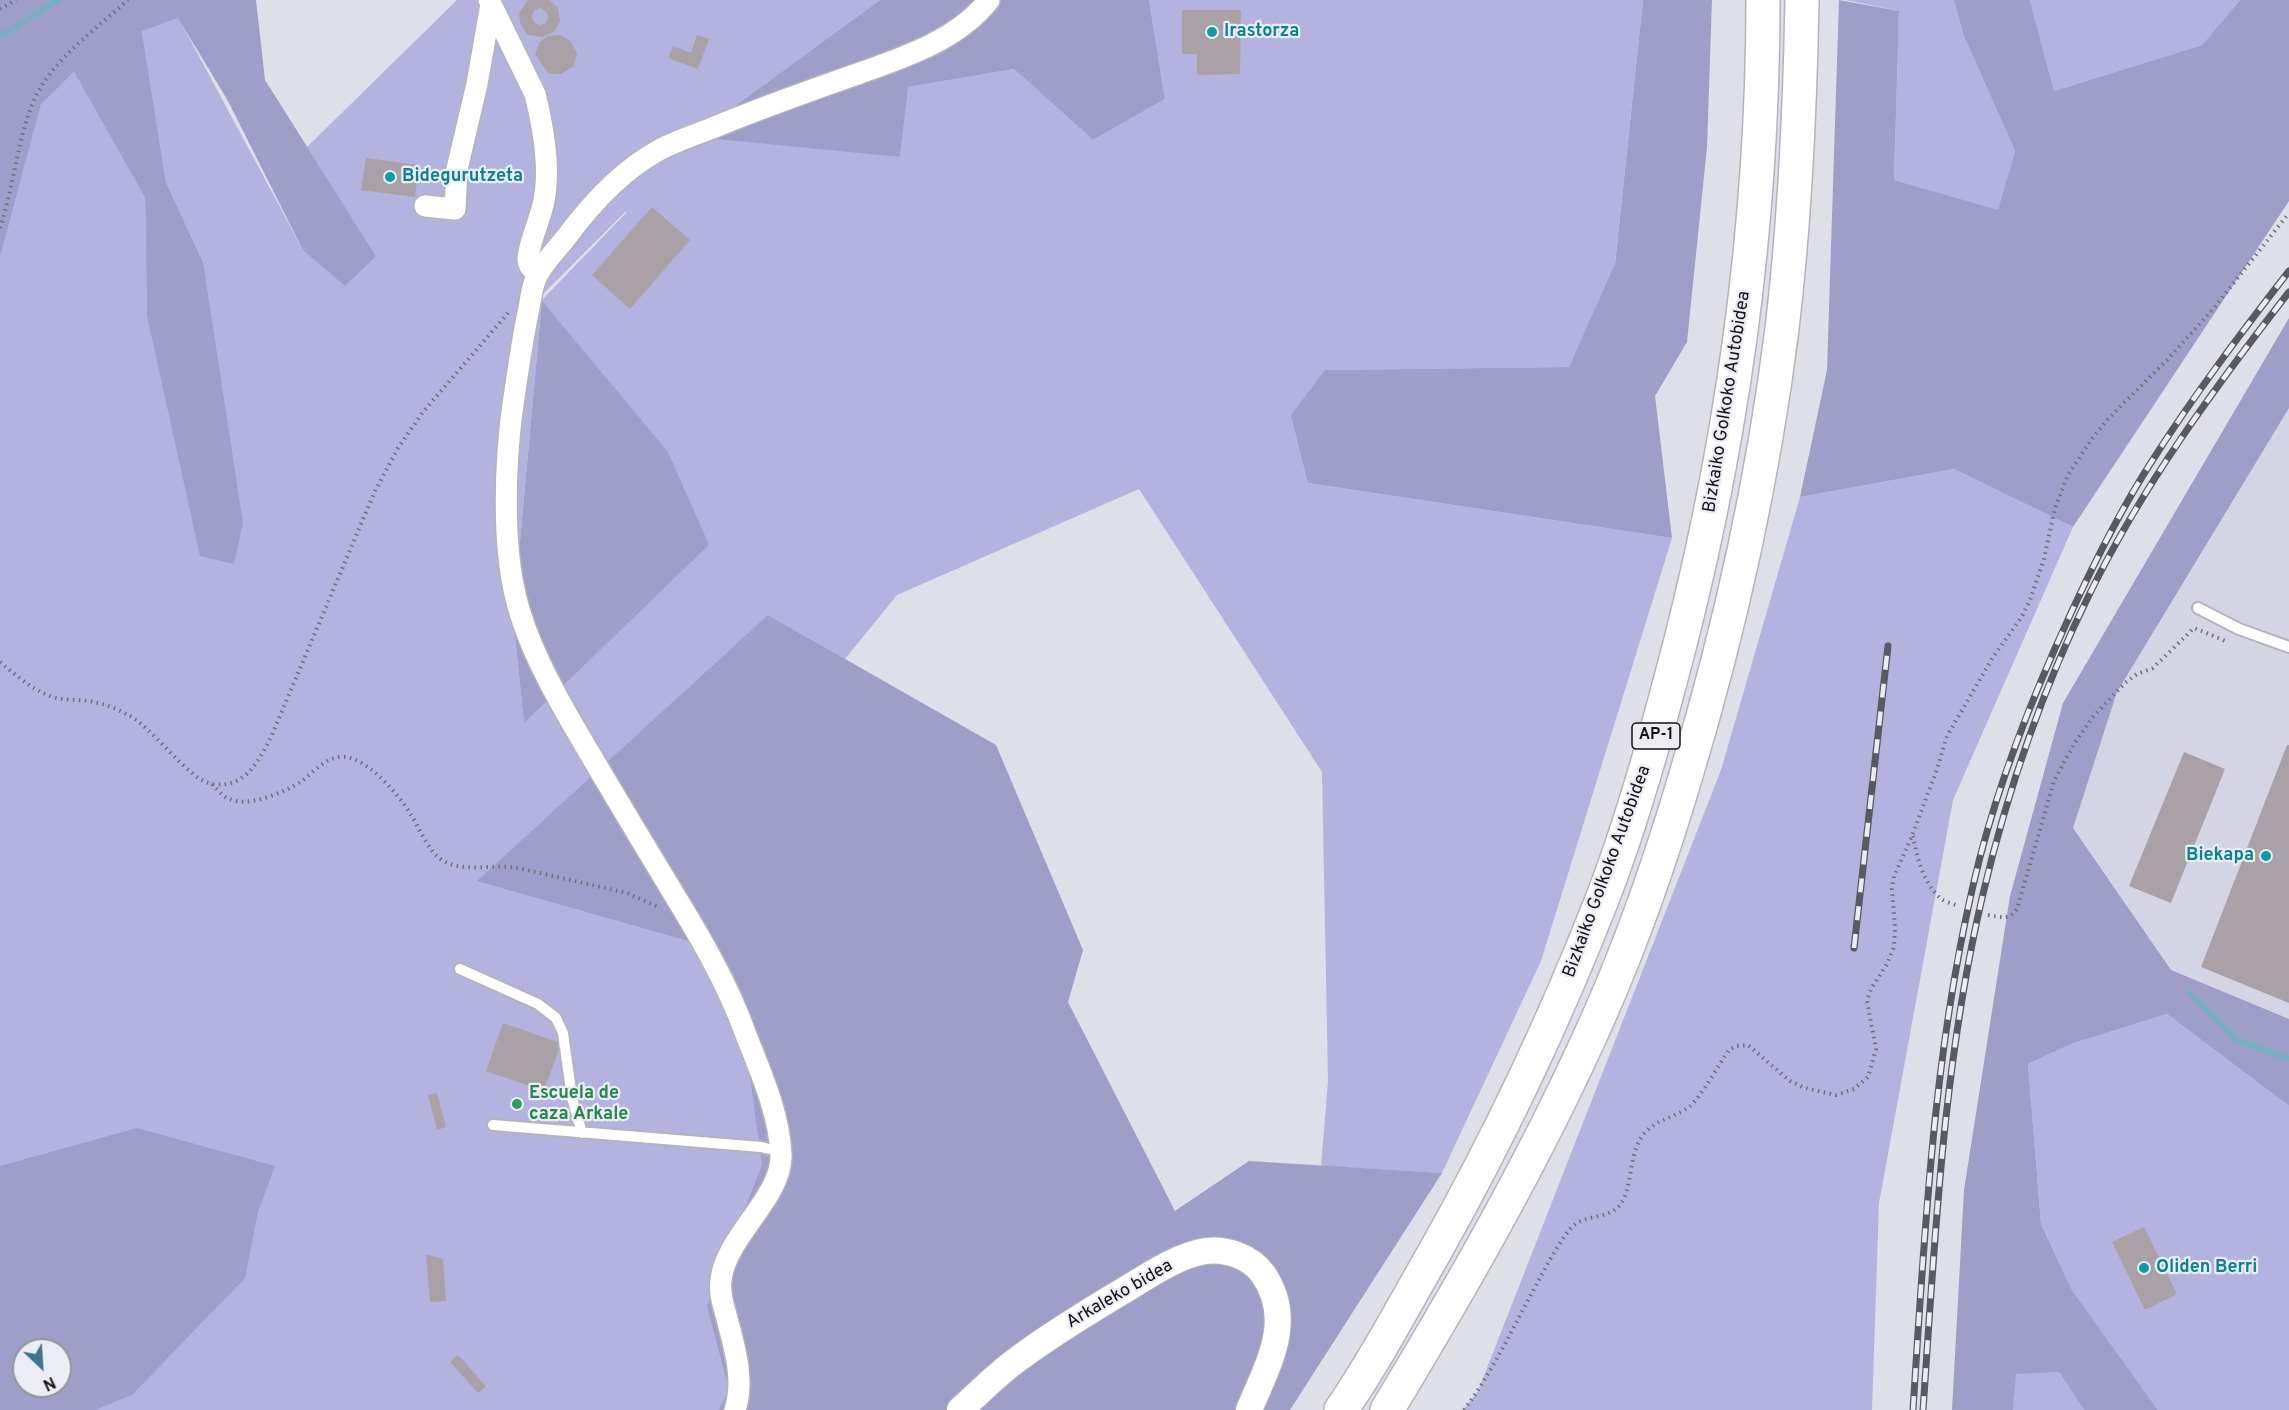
<!DOCTYPE html>
<html>
<head>
<meta charset="utf-8">
<style>
  body { margin:0 }
  #map { position:relative; width:2289px; height:1410px; overflow:hidden; background:#dedfe8; font-family:Overpass,sans-serif }
  canvas { display:block }
  .north { position:absolute; left:12px; top:1338px; width:60px; height:60px; box-sizing:border-box; background:#ececf5; border:2px solid #95959c; border-radius:50%; rotate:155deg; font-size:16px; font-weight:700; line-height:24px; text-align:center; color:#131316 }
  .north::after { content:''; display:block; margin:auto; width:21px; height:27px; background:#3d7590; clip-path:polygon(50% 0,100% 100%,50% 72%,0 100%) }
</style>
</head>
<body>
<div id="map">
<canvas width="2289" height="1410"></canvas>
<div class="north">N</div>
</div>
<script>
const ctx = document.querySelector('canvas').getContext('2d');
ctx.lineJoin = 'round';
function fill(path, color) {
  ctx.fillStyle = color;
  ctx.fill(path, 'evenodd');
}
function trace(path, color, width, dash) {
  ctx.strokeStyle = color;
  ctx.lineWidth = width;
  ctx.lineCap = dash ? 'butt' : 'round';
  ctx.setLineDash(dash || []);
  ctx.stroke(path);
}
function write(font, color, halo, rows, align = 'center') {
  ctx.font = font + ' Overpass,sans-serif';
  ctx.lineWidth = 4.5;
  ctx.setLineDash([]);
  ctx.textBaseline = 'middle';
  ctx.strokeStyle = halo;
  ctx.fillStyle = color;
  for (const [text, x, y, turn = 0] of rows) {
    ctx.save();
    ctx.translate(x, y);
    ctx.rotate((+turn || 0) * Math.PI / 180);
    ctx.textAlign = isNaN(turn) ? turn : align;
    if (halo) ctx.strokeText(text, 0, 0);
    ctx.fillText(text, 0, 0);
    ctx.restore();
  }
}
fill(new Path2D(`
  M2289,408V1019L2171,970L2073,828L2117,692Z`), '#d3d4e4');
fill(new Path2D(`
  M457,0H880L713,122L900,157L907,87L1014,69L1093,140L1165,99L1149,0H1643L1614,272L1569,367L1325,370L1308,483L1672,538L1541,961L1442,1173L1321,1166L1328,1081L1322,772L1139,489L897,595L845,659L768,615L699,943L771,1121L733,1382L727,1410H0V258L41,103L74,72L145,198L147,316L203,262L166,182L142,31L178,17L303,250L376,256L307,147ZM626,211L627,212L542,300V295ZM542,302L524,723L513,617ZM24,1350H60V1386H24Z
  M1846,0H1954L1963,34L2015,151L1998,211L1894,180L1899,11Z
  M2030,0H2240L2202,45L2054,91Z
  M1954,469L2073,527L1953,800L1879,1203L1872,1410H1463L1478,1391L1721,770L1800,497Z
  M2167,1014L2289,1106V1410H2158L2072,1290L2041,1224L2028,1064L2071,1044Z
  M2059,1372L2084,1410H2013L2015,1373Z`), '#b4b3df');
fill(new Path2D(`
  M0,0H256L265,80L376,256L345,286L303,250L228,101L178,18L142,31L166,182L203,262L243,523L234,564L200,556L147,316L145,198L74,72L41,104L0,258Z
  M880,0H1149L1165,99L1093,140L1014,69L908,87L900,157L717,139L713,122Z
  M1643,0H1712L1707,147L1687,342L1655,396L1672,538L1308,483L1291,415L1325,370L1569,367L1615,264Z
  M1839,0L1899,11L1894,180L1998,210L2015,151L1963,34L1954,0H2030L2054,91L2202,45L2240,0H2289V201L2073,527L1954,469L1800,497L1827,370Z
  M542,301L668,452L709,545L524,723L513,617Z
  M2289,318V408L2117,692L2073,828L2171,970L2289,1019V1106L2167,1014L2071,1044L2028,1064L2041,1224L2072,1290L2158,1410H2084L2059,1372L2016,1374L2013,1410H1952L1964,1190L2010,896L2063,703Z
  M768,615L996,745L1083,950L1068,1002L1175,1211L1249,1161L1442,1173L1290,1410H719L729,1389L707,1306L762,1165L747,1055L699,944L477,881Z
  M137,1128L275,1166L258,1212L245,1278L132,1395L95,1410H0V1166ZM24,1350H60V1386H24Z`), '#9e9ec9');
trace(new Path2D(`
  M0,37L57,0
  M2190,993L2235,1039L2289,1059`), '#76b0be', 6);
fill(new Path2D(`
  M528,0H550L558,8L560,21L555,31L543,37L528,35L520,23L519,13ZM540,8L547,13L548,17L546,23L541,25L535,23L532,18L533,12Z
  M1182,10H1241L1240,74L1197,75V54H1182Z
  M561,35L571,42L577,53L574,66L561,74H549L535,54L540,42L548,36Z
  M697,35L709,39L698,69L668,58L673,46L691,53Z
  M366,158L419,165L415,197L361,190Z
  M652,207L690,240L630,309L592,275Z
  M2287,745H2289V1003L2201,967Z
  M2184,752L2225,769L2171,903L2129,886Z
  M503,1023L561,1043L544,1091L486,1071Z
  M437,1093L446,1127L437,1130L428,1095Z
  M2144,1227L2177,1294L2145,1310L2112,1242Z
  M426,1254L443,1259L446,1301L430,1302Z
  M458,1355L486,1386L478,1393L450,1362Z`), '#a9a1a6');
const service = new Path2D(`
  M2198,608L2239,629L2289,647
  M460,969L538,1004L556,1018L563,1033L572,1098L582,1133
  M493,1125L761,1147L781,1152`);
const minor = new Path2D(`
  M489,0L535,94C543,126 551,172 543,205C540,219 528,246 528,259C528,265 533,270 538,273
  M425,206L455,209L457,169L477,84L491,4
  M735,1410C745,1379 734,1346 726,1315C723,1304 719,1292 721,1280C725,1237 783,1197 781,1154C779,1113 761,1073 746,1035C727,982 699,935 669,886C640,838 611,790 583,742C558,700 527,645 516,598C502,542 505,461 513,404C518,372 522,340 529,308C531,297 532,284 538,274C545,261 556,250 565,239C590,205 623,169 661,149C677,141 694,135 710,129C760,108 809,91 860,73C905,57 959,39 989,0`);
const tertiary = new Path2D(`
  M960,1410C979,1393 997,1374 1018,1359C1053,1333 1091,1310 1128,1288C1151,1274 1179,1255 1206,1251C1226,1248 1251,1257 1263,1274C1295,1320 1268,1364 1249,1410`);
const motorway = new Path2D(`
  M1341,1410C1375,1361 1403,1307 1433,1255C1498,1140 1555,1020 1603,897C1630,827 1651,754 1670,682C1730,460 1763,230 1763,0
  M1387,1410C1465,1281 1539,1152 1600,1014C1634,937 1662,856 1686,775C1730,629 1763,480 1782,329C1795,220 1800,110 1802,0`);
trace(service, '#b3b3bc', 14);
trace(minor, '#b3b3bc', 24);
trace(tertiary, '#b3b3bc', 28);
trace(motorway, '#b3b3bc', 36);
trace(new Path2D(`
  M0,9L16,0
  M0,228C14,186 17,140 34,100C51,61 97,28 128,0
  M0,662C17,676 32,690 53,697C66,701 80,699 94,702C104,704 118,709 128,715C154,728 187,779 212,784C245,789 258,762 271,737L375,491L398,448L423,412L508,313
  M212,784C217,789 222,796 229,799C248,808 285,792 302,781C315,771 326,756 344,757C368,758 400,796 411,815C421,830 427,850 442,860C464,874 493,863 518,868L627,893L658,907
  M1913,836C1917,857 1923,882 1939,897C1942,901 1951,903 1956,905
  M1988,915C2002,917 2008,921 2017,909L2054,781L2074,744L2092,718L2125,683L2137,674L2153,668L2194,628L2228,642
  M1464,1410C1494,1370 1515,1323 1539,1280C1548,1263 1558,1244 1570,1229C1582,1214 1606,1220 1619,1206C1633,1190 1628,1158 1641,1138C1653,1119 1674,1119 1690,1106C1701,1097 1719,1064 1729,1050L1736,1046L1748,1045L1790,1081L1805,1088L1836,1095L1854,1089L1868,1077L1876,1049L1867,1001L1871,989L1887,964L1894,947L1895,928L1892,889L1894,876L1912,836L1937,769L1947,736L1993,657L2021,618L2030,600L2044,559L2055,508L2068,475L2091,440L2108,419L2167,360L2214,308L2289,213`), '#707076', 4, [1.5, 4.5]);
trace(service, '#fff', 10);
trace(minor, '#fff', 21);
trace(tertiary, '#fff', 26);
trace(motorway, '#fff', 33);
const rail = new Path2D(`
  M1854,948L1888,646
  M1913,1410C1925,1226 1934,1040 1979,861C2001,775 2034,693 2071,613C2095,561 2121,509 2152,461C2194,395 2241,333 2289,271
  M1923,1410C1935,1238 1943,1063 1983,894C2007,792 2043,688 2090,593C2143,485 2215,387 2289,292`);
trace(rail, '#595a5f', 7);
trace(rail, '#ececf5', 4.5, [14]);
for (const [x, y, r, color] of [
  [1212,32,6,"#0f9aa8"],
  [390,177,6,"#0f9aa8"],
  [2266,856,6,"#0f9aa8"],
  [517,1104,6,"#2e9e5b"],
  [2144,1268,6,"#0f9aa8"]
]) {
  const dot = new Path2D();
  dot.arc(x, y, r, 0, 2 * Math.PI);
  ctx.fillStyle = color;
  ctx.fill(dot);
  trace(dot, '#ececf5', 2);
}
for (const [x, y, w] of [
  [1656,736,48]
]) {
  const box = new Path2D();
  box.roundRect(x - w / 2, y - 13, w, 26, 4.5);
  ctx.fillStyle = '#ececf5';
  ctx.fill(box);
  trace(box, '#131316', 1.5);
}
write('bold 16px', '#131316', null, [
  ["AP-1",1656,736]
]);
write('bold 18px', '#0d838f', '#ececf5', [
  ["Irastorza",1224,32],
  ["Bidegurutzeta",402,177],
  ["Biekapa",2254,856,"right"],
  ["Oliden Berri",2156,1268]
], 'left');
write('18px', '#131316', '#ececf5', [
  ["Bizkaiko Golkoko Autobidea",1728,402,-81],
  ["Bizkaiko Golkoko Autobidea",1608,872,-70],
  ["Arkaleko bidea",1120,1295,-30]
]);
write('bold 18px', '#27864d', '#ececf5', [
  ["Escuela de",529,1094],
  ["caza Arkale",529,1115]
], 'left');
</script>
</body>
</html>
